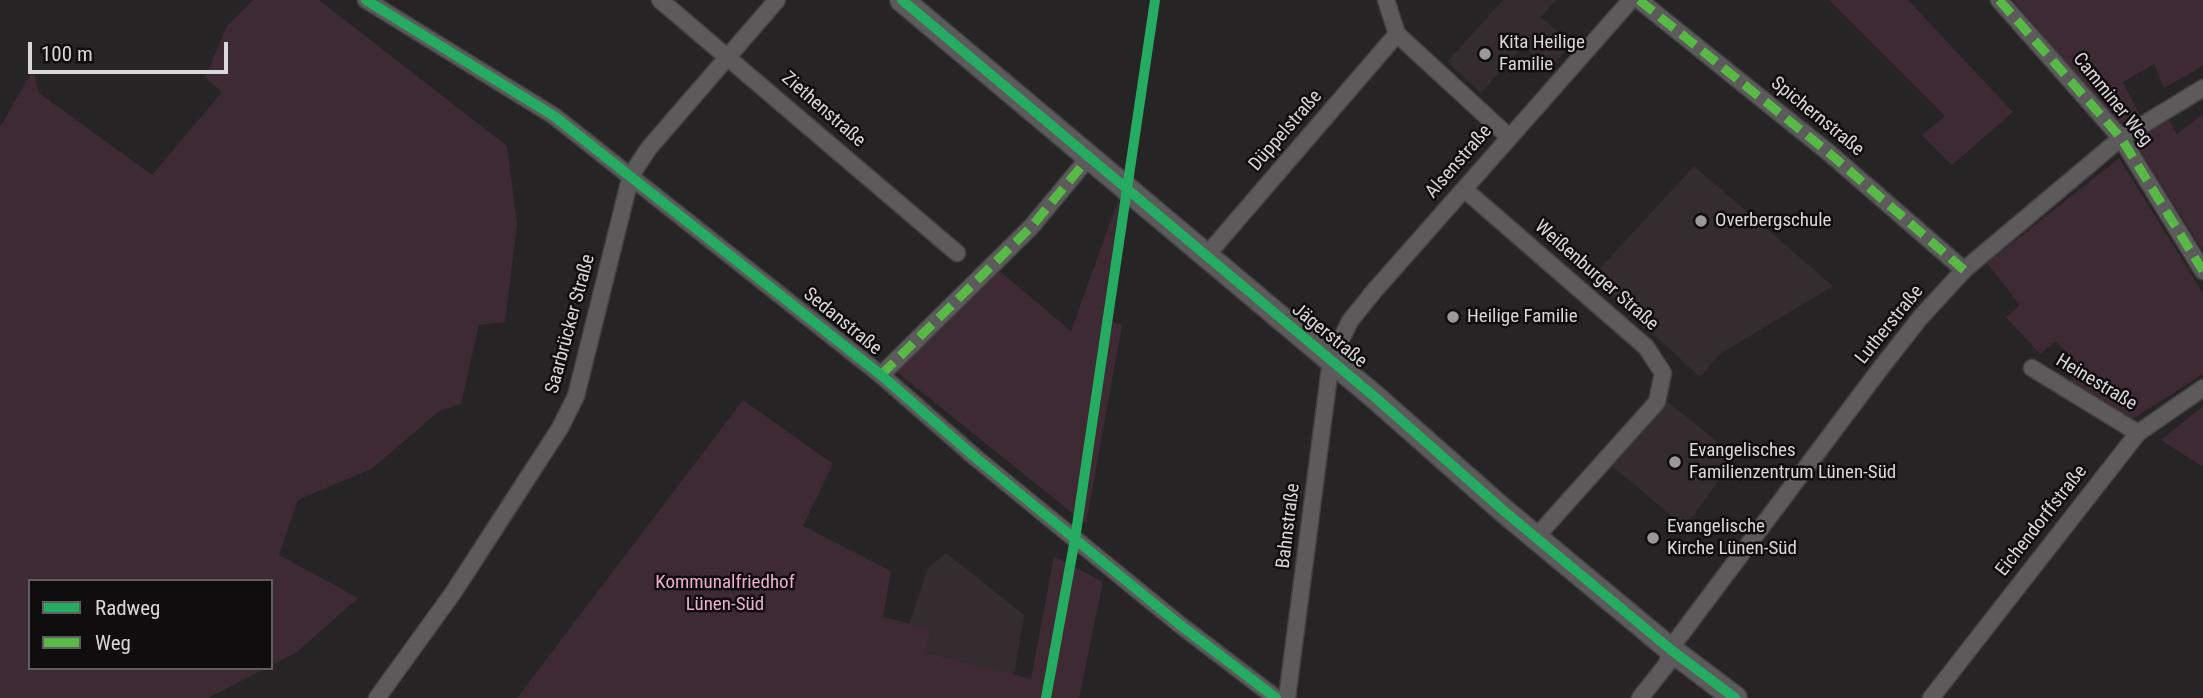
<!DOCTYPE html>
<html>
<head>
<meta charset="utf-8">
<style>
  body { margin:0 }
  #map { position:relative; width:2203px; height:698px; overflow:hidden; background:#262425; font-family:"Roboto Condensed",sans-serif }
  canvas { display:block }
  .legend { position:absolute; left:28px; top:579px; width:245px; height:91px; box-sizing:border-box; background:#0f0d0e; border:2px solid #605e5f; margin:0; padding:9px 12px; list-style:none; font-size:21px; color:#dad7d8 }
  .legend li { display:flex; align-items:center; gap:14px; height:35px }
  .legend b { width:35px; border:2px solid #605e5f }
  .scale { position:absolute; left:28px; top:42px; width:200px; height:32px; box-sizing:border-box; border:4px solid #dad7d8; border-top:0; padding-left:9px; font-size:21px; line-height:24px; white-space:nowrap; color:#dad7d8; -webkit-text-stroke:5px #0f0d0e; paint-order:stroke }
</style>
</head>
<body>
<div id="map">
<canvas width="2203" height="698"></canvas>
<ul class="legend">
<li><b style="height:9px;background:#26ab63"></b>Radweg</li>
<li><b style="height:9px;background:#58b947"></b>Weg</li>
</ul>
<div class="scale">100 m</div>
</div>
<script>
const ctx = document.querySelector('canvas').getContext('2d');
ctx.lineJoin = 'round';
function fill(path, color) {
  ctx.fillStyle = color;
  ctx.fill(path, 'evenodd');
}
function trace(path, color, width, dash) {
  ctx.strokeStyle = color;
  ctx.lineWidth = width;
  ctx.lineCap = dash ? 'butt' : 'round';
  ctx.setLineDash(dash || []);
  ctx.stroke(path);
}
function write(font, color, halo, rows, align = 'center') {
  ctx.font = font + ' "Roboto Condensed",sans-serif';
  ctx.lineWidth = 5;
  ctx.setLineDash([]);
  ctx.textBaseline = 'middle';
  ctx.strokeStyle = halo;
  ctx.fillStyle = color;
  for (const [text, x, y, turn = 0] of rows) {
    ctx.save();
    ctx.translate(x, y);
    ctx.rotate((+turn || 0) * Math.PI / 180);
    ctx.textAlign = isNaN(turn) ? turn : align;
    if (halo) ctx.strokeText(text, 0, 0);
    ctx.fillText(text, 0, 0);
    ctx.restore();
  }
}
fill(new Path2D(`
  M1503,0H1556L1541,17L1572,44L1549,69L1523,46L1481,93L1447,62Z
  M1694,166L1833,286L1720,354L1700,377L1592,277Z
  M1668,402L1736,457L1685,527L1612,466Z
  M946,553L1024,615L1014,675L925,652L909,625L928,568Z`), '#342c2f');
fill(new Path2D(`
  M253,0H319L507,146L517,224L505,322L479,325L461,404L439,411L373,468L298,500L279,555L358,598L297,652L271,666V581H30V668H266L208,698H0V127L33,70L39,93L152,175L222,92L205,77L227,26Z
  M1829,0H1908L2013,112L1952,165L1922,135L1945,116Z
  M2013,0H2203V66L2164,88L2154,64L2123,82L2139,114L2119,126Z
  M2203,114V251L2133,139L2167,117L2177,134Z
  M2119,158L2203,293V374L2133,419L2068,384L2079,364L2056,341L2040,354L2006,317L2020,305L1987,263Z
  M1120,195L1103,318L1122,325L1086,524L893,369L996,268L1071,331Z
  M743,400L833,464L803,526L891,571L883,617L931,629L925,652L1031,679L1054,556L1103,582L1079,698H517Z
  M2203,406V467L2161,440Z`), '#3e2a33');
const street = new Path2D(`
  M366,0L554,116L881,375L976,458L1179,624L1276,698
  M660,0L957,253
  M1386,0L1397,34L1509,137
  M1639,0L1828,152L1964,270
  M1999,0L2121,138L2203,271
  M1464,189L1646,347L1663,373L1657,402L1537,536
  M1206,256L1397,34
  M2032,368L2138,433
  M881,375L1032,226L1090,156
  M377,698L453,593L560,428L576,396L631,175L649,148L777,0
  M1287,698L1331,360L1350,321L1375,290L1631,0
  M1640,698L1667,664L1670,649L1880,369L1920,318L1964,270L2121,138L2203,88
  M1931,698L2138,433L2203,388`);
const secondary = new Path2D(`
  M902,0L1376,398L1504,511L1670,649L1735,698`);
trace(street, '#434242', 19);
trace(secondary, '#434242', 26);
trace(street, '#5c5a5b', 16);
trace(secondary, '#5c5a5b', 23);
trace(new Path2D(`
  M1639,0L1828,152L1964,270
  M1999,0L2121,138L2203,271
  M881,375L1032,226L1090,156`), '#58b947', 9, [18, 9]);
trace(new Path2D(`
  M366,0L554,116L881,375L976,458L1179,624L1276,698
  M902,0L1376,398L1504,511L1670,649L1735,698
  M1046,698L1075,539L1155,0`), '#26ab63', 10);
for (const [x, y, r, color] of [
  [1485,54,7,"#9b9899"],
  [1701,221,7,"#9b9899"],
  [1453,317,7,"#9b9899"],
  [1675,462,7,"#9b9899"],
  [1653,538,7,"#9b9899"]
]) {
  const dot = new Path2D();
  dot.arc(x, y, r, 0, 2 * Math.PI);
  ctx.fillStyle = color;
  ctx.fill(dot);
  trace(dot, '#0f0d0e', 2.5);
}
write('19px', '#dad7d8', '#0f0d0e', [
  ["Kita Heilige",1499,43],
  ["Familie",1499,65],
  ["Overbergschule",1715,221],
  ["Heilige Familie",1467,317],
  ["Evangelisches",1689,451],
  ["Familienzentrum Lünen-Süd",1689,473],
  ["Evangelische",1667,527],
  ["Kirche Lünen-Süd",1667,549]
], 'left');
write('19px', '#dad7d8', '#0f0d0e', [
  ["Camminer Weg",2112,100,51],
  ["Ziethenstraße",823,110,41],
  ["Spichernstraße",1817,117,39],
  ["Düppelstraße",1286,131,-49],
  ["Alsenstraße",1459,162,-49],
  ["Weißenburger Straße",1596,276,41],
  ["Sedanstraße",842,322,39],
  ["Saarbrücker Straße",571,324,-75],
  ["Lutherstraße",1890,325,-51],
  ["Jägerstraße",1329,336,39],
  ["Heinestraße",2096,383,31],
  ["Eichendorffstraße",2042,521,-52],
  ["Bahnstraße",1289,526,-83]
]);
write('19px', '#edafc9', '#0f0d0e', [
  ["Kommunalfriedhof",725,583],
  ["Lünen-Süd",725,605]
]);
</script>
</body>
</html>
